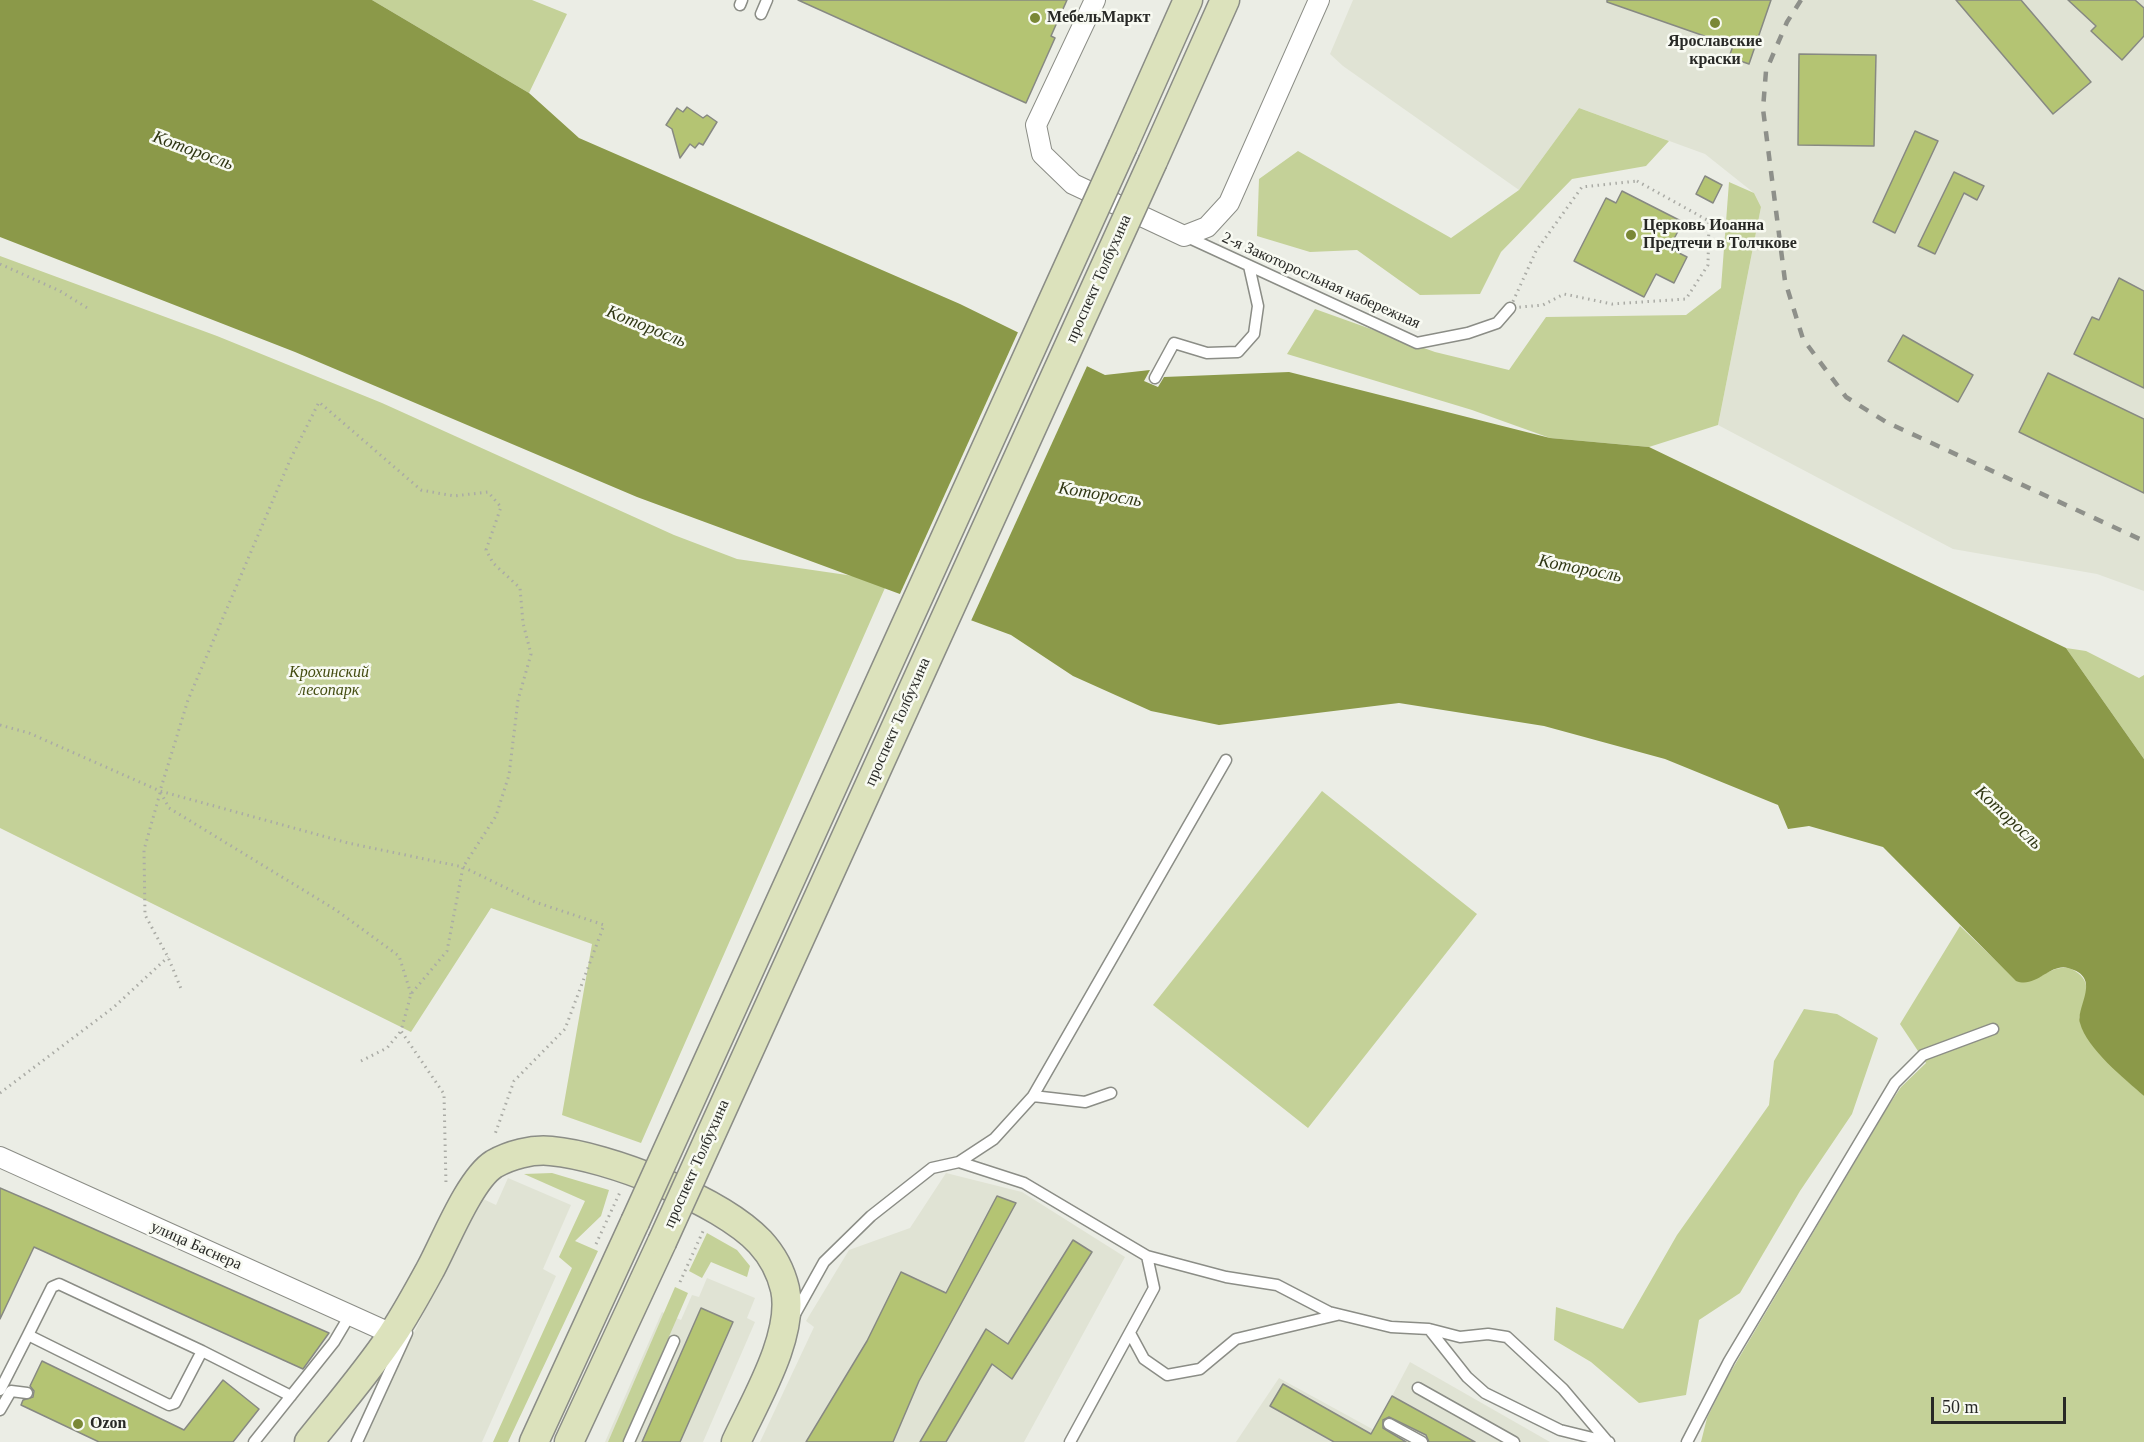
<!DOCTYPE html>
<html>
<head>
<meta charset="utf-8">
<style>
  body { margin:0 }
  #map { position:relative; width:2144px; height:1442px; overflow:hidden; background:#ebede5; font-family:Georgia,serif }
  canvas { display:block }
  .scale { position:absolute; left:1931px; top:1397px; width:135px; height:27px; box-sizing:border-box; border:3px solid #282926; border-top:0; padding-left:8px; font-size:18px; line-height:21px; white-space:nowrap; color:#282926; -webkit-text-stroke:4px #f8faf2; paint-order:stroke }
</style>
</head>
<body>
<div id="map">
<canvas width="2144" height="1442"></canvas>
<div class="scale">50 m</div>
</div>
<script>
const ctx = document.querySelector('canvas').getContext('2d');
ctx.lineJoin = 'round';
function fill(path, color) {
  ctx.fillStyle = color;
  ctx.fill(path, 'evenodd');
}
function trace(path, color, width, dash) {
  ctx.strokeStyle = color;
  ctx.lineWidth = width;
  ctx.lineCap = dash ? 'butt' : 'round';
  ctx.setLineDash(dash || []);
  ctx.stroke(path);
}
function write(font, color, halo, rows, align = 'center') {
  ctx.font = font + ' Georgia,serif';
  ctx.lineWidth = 5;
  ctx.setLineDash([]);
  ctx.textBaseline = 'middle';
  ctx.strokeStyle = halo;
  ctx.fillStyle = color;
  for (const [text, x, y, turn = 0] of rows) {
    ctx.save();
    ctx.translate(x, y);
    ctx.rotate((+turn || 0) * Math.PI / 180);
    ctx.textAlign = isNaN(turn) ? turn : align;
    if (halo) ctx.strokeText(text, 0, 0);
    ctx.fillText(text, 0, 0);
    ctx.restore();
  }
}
fill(new Path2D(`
  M1353,0H2144V591L2097,574L1953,549L1718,425L1761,207L1754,193L1705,154L1579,108L1519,190L1343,66L1330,54Z
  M946,1173L1022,1192L1125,1257L1024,1442H760L814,1327L806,1321L849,1250L910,1228Z
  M508,1178L571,1205L543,1269L556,1276L482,1442H362L479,1197L496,1205Z
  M707,1278L755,1298L747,1318L755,1322L703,1442H605L662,1312L681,1320L692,1295L699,1297Z
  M1410,1362L1550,1442H1236L1279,1378L1374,1430Z`), '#e0e3d4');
fill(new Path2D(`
  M372,0H532L567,14L529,93Z
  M1579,108L1669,141L1646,166L1572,179L1501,252L1480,294L1420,295L1357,250L1310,252L1257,236L1259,179L1298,151L1451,238L1519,190Z
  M1729,182L1754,193L1761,207L1718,425L1649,447L1550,438L1472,410L1287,354L1315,309L1435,352L1509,370L1546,317L1686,315L1721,288Z
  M0,256L217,336L382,403L674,535L737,559L888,581L641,1143L562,1115L592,944L491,908L411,1032L0,828Z
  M2066,648L2086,651L2139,678L2144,675V759Z
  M1322,791L1477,914L1308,1128L1153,1005Z
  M1960,926L2017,981C2040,983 2042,971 2061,968C2066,967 2071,968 2075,971C2094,982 2085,1001 2079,1018L2119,1073L2144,1096V1442H1701L1707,1418L1727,1378L1887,1108L1901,1087L1926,1063L1900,1024Z
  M1804,1009L1837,1014L1878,1038L1852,1114L1800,1191L1740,1293L1699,1320L1686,1395L1639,1403L1591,1362L1554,1340L1556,1307L1623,1329L1677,1235L1769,1105L1774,1061Z
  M552,1173L609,1190L601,1216L575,1241L598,1251L508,1442H493L572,1268L559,1257L585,1201L524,1174Z
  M707,1233L737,1250L750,1266L747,1277L711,1262L702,1278L689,1271Z
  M675,1287L688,1293L623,1442H608Z`), '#c4d198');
fill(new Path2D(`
  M0,0H372L529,93L579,138L960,304L1105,375L1150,370L1144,381L1158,387L1164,377L1289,372L1550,438L1649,447L2066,648L2144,759V1096C2125,1079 2087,1049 2080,1023C2076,1006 2103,977 2068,968C2050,963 2036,989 2016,981L1883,847L1809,826L1788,829L1778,805L1665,759L1544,726L1399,703L1219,725L1151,711L1073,676L1011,635L637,497L295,352L0,237Z`), '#8b9949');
fill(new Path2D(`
  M1019,330L1088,364L970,623L899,596Z`), '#ebede5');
const building = new Path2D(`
  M798,0H1067L1051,36L1055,38L1026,103Z
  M1607,0H1771L1749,64L1729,57L1733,46L1607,2Z
  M1956,0H2021L2091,82L2053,114Z
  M2068,0H2135L2144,8V36L2122,60L2091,31L2096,26Z
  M1799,54L1876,55L1874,146L1798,145Z
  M687,107L703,118L707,115L717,122L703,145L699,143L695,148L690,144L680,158L672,129L666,125L677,108L683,112Z
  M1915,131L1938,141L1895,233L1873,222Z
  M1954,172L1984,186L1977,200L1964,193L1935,254L1918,246Z
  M1705,176L1722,185L1713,203L1696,194Z
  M1622,191L1683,222L1669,248L1687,257L1674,283L1656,274L1644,297L1574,261L1606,198L1616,203Z
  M2119,278L2144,291V388L2074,354L2092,317L2099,320Z
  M1903,335L1973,375L1958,402L1888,361Z
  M2048,373L2144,419V493L2019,432Z
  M0,1188L51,1210L329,1333L303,1369L34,1247L0,1319Z
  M997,1196L1016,1203L919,1381L893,1442H806L867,1341L901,1272L946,1293Z
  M1073,1240L1092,1252L1012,1379L992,1364L946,1442H920L986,1329L1008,1344Z
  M701,1308L733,1322L680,1442H642Z
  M42,1361L184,1430L223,1380L259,1409L233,1442H99L21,1405L23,1400L33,1397L34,1391L30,1386Z
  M1283,1384L1371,1434L1392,1396L1475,1442H1429L1426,1435L1389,1417L1383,1420V1428L1406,1442H1334L1270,1406Z`);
fill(building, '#b4c473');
trace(building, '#878982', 1.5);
const lane = new Path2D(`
  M740,5L742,0
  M761,14L767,0
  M1185,236L1417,343L1468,333L1497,323L1510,308
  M1155,378L1174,343L1207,353L1238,352L1254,334L1258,306L1249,266
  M1033,1096L1085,1102L1111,1093
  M959,1162L994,1139L1033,1096L1226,760
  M795,1314L824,1262L871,1216L932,1168L959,1162L1024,1183L1147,1256L1226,1277L1277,1285L1329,1312L1391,1327L1429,1329L1467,1377L1485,1393L1560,1430L1609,1442
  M1429,1329L1460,1337L1488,1334L1507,1337L1563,1389L1607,1441
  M1130,1333L1144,1359L1167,1375L1200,1369L1236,1339L1337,1315
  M28,1335L52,1287L59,1284L202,1351
  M1418,1388L1514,1442
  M0,1390L28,1335L169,1405L175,1403L202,1351L291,1396
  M0,1410L11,1391L27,1393
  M1389,1424L1422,1442
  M254,1442L334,1342L350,1315
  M357,1442L407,1333
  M629,1442L674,1341
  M1070,1442L1154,1288L1147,1256
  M1687,1442L1729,1361L1895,1083L1923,1055L1993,1029`);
const street = new Path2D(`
  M1095,0L1036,125L1042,154L1073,184L1184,236L1207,227L1229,203L1319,0
  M0,1157L392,1334`);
const secondary = new Path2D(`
  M1123,146L1188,0
  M1153,161L1225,0
  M309,1442C337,1407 367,1372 392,1335C406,1314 419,1290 431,1268C445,1242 470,1179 494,1164C510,1155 532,1149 551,1151C608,1156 720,1200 760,1242C772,1255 781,1272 785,1289C795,1335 755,1401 736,1442
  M534,1442L635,1222
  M569,1442L662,1242`);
trace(lane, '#8b8d86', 13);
trace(street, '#8b8d86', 22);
trace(secondary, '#8b8d86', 31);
trace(new Path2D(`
  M1637,181L1709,221L1708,265L1686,299L1612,304L1564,294L1543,305L1510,308L1536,251L1582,187Z
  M0,264L60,291L89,309
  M0,725L29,733L160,791L348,843L463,867L535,902L604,925L565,1029L514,1081L494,1137
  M160,793L144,850L145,915L168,957L182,991
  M411,994L399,956L336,910L169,808L160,791L188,700L290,460L319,402L421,490L454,496L488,492L501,507L486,550L493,563L520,588L523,623L531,654L518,700L509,775L496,816L463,867L447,951L411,994L401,1031L444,1094L446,1185
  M361,1061L387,1048L401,1031
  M0,1093L114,1007L168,957
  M596,1244L621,1190
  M680,1282L704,1229`), '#aaaba5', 3, [1.5, 4.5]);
trace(lane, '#fff', 10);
trace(street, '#fff', 20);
trace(secondary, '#dce2bc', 28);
trace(new Path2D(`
  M1801,0L1787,22L1766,71L1763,109L1785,281L1803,339L1846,397L1886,422L2144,541`), '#8e908a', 4.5, [10, 10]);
const secondaryBridge = new Path2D(`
  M635,1222L1123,146
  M662,1242L1153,161`);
trace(secondaryBridge, '#8b8d86', 31, []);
trace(secondaryBridge, '#dce2bc', 28);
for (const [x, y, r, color] of [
  [1035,18,6,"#7a8836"],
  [1715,23,6,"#7a8836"],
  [1631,235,6,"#7a8836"],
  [78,1424,6,"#7a8836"]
]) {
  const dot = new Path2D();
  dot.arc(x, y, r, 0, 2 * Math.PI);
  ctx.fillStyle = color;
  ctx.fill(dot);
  trace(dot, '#f8faf2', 2);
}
write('bold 16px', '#282926', '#f8faf2', [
  ["МебельМаркт",1047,18],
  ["Ярославские",1715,42,"center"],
  ["краски",1715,60,"center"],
  ["Церковь Иоанна",1643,226],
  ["Предтечи в Толчкове",1643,244],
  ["Ozon",90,1424]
], 'left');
write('16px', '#282926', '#f8faf2', [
  ["проспект Толбухина",1099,279,-66],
  ["2-я Закоторосльная набережная",1321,281,24],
  ["проспект Толбухина",898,722,-66],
  ["проспект Толбухина",697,1164,-66],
  ["улица Баснера",196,1246,24]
]);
write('italic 16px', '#444d11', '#f8faf2', [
  ["Крохинский",329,673],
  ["лесопарк",329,691]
]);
write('italic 18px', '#313815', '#f8faf2', [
  ["Которосль",193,151,20],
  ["Которосль",646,327,22],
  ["Которосль",1100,495,9],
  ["Которосль",1580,569,11],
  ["Которосль",2008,818,43]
]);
</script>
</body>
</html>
